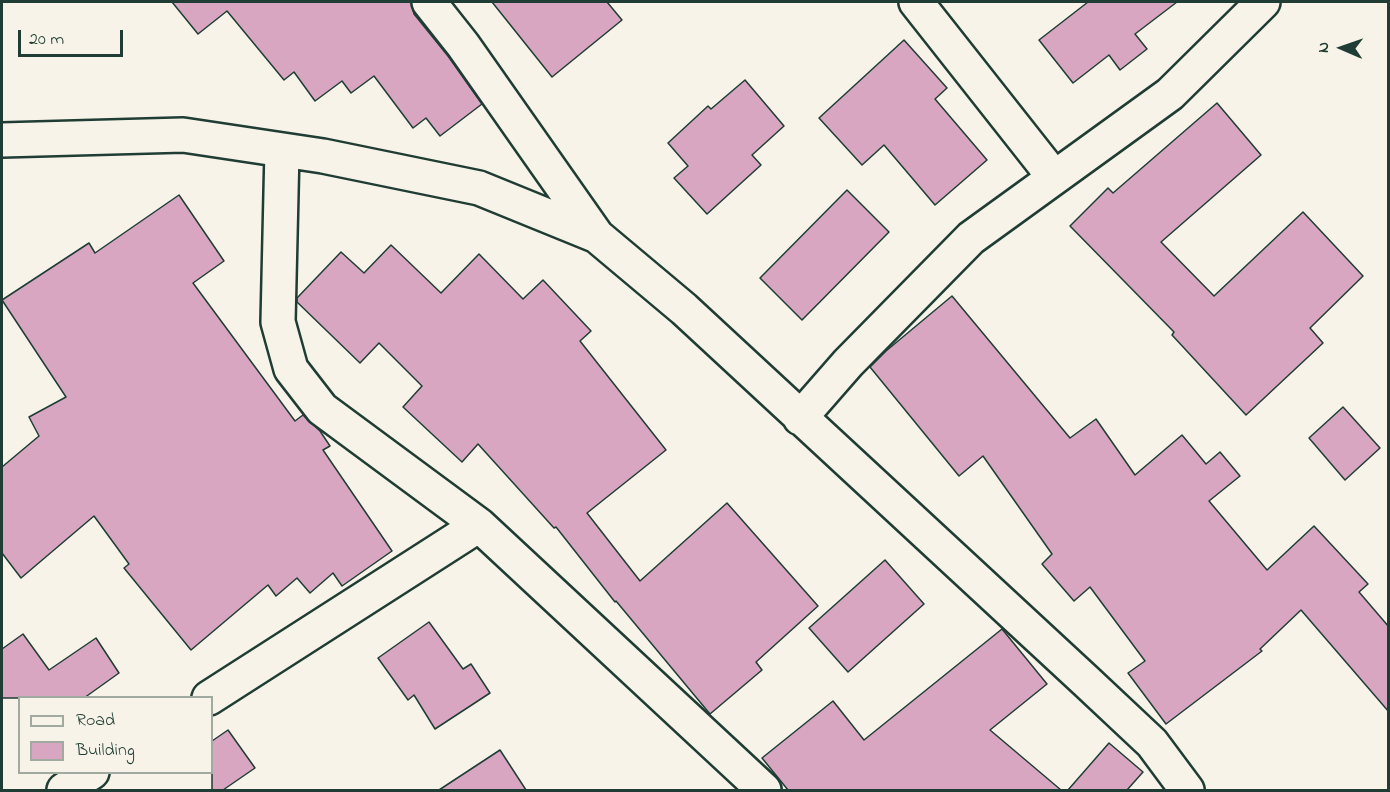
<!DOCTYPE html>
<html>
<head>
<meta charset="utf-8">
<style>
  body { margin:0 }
  #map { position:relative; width:1390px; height:792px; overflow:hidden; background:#f7f3e8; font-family:"Indie Flower",sans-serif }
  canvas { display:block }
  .frame { position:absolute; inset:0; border:3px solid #1f3d34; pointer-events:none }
  .legend { position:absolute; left:18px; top:696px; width:195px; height:78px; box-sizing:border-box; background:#f7f3e8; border:2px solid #a1aaa0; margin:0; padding:8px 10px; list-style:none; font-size:18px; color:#1f3d34 }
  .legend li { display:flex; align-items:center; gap:12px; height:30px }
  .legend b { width:30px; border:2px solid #a1aaa0 }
  .north { position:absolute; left:1312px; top:18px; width:60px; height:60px; -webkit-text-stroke:4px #f7f3e8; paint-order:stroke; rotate:272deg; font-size:16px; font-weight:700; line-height:24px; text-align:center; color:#1f3d34 }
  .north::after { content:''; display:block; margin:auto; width:21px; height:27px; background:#1f3d34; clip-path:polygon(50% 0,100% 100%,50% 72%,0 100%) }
  .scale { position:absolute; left:18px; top:30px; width:105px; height:27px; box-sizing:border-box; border:3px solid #1f3d34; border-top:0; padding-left:8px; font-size:18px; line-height:21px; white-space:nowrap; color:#1f3d34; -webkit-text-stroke:4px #f7f3e8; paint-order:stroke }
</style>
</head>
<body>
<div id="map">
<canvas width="1390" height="792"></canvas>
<div class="frame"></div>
<ul class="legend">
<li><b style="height:8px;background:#f7f3e8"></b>Road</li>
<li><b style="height:16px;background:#d9a6c2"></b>Building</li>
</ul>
<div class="north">N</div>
<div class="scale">20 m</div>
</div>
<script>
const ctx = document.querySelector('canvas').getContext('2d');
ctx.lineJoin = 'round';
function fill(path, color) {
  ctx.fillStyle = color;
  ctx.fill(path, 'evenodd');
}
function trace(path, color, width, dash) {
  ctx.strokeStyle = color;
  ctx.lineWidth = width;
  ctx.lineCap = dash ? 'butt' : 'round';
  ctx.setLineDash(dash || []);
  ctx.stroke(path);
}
const building = new Path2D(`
  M172,2H411L414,14L448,56L482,104L440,136L426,118L413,128L374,76L351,93L342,81L315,101L294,72L284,80L227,11L198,34Z
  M492,2H607L622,20L552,77Z
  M1088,2H1177L1135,34L1147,49L1120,70L1109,55L1073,83L1039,40Z
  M904,40L947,88L935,99L987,160L935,205L884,145L862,165L819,118Z
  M745,80L784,126L752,155L761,165L707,214L674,178L688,166L668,143L708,106L711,109Z
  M1217,103L1261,155L1161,242L1214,296L1303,212L1363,276L1310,328L1323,343L1246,415L1172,335L1174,332L1070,226L1108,188L1113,193Z
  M847,190L889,232L802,320L760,278Z
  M179,195L224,261L193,283L295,421L303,415L320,431L330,446L323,450L392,551L342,586L333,573L310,593L297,578L276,596L268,585L191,650L124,568L129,564L94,516L21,578L2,553V467L39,436L29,417L66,397L2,300L89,243L95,253Z
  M391,245L441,293L479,254L523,299L543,280L591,331L580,341L666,450L587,513L640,581L727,503L818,606L756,662L762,670L710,714L616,601L615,602L556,527L554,528L478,444L462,462L403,407L422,386L379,343L360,363L297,302V298L341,252L364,273Z
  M952,296L1070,438L1096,419L1135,475L1182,435L1206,464L1220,452L1240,476L1209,501L1267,570L1314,526L1368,584L1359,592L1389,627V712L1301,610L1260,649L1262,651L1166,724L1128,673L1145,661L1090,587L1074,601L1042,564L1052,554L983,456L959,476L870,367L886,351Z
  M1343,407L1380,448L1345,480L1309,438Z
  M885,560L924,604L848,672L809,628Z
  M429,622L463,669L471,664L490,693L435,729L414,695L408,700L378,658Z
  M1002,629L1047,684L990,730L1061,790H788L762,758L833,701L864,740Z
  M23,634L49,670L96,638L119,673L84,698H2V649Z
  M228,730L255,768L223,790H212V741Z
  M1109,743L1143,772L1127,790H1068Z
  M500,750L526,790H439Z`);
fill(building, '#d9a6c2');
trace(building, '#1f3d34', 1.5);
const minor = new Path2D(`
  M429,2L463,45L597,236
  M916,2L1054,177
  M2,140L183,135L323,156L479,188L597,236L684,309L1087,682L1152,743L1187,790
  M282,150L278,322L291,369L322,409L479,525L764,790
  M800,418L848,363L971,238L1170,94L1263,2
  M209,698L479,525
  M64,790L92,772`);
trace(minor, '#1f3d34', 38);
trace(minor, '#f7f3e8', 33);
</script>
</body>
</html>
